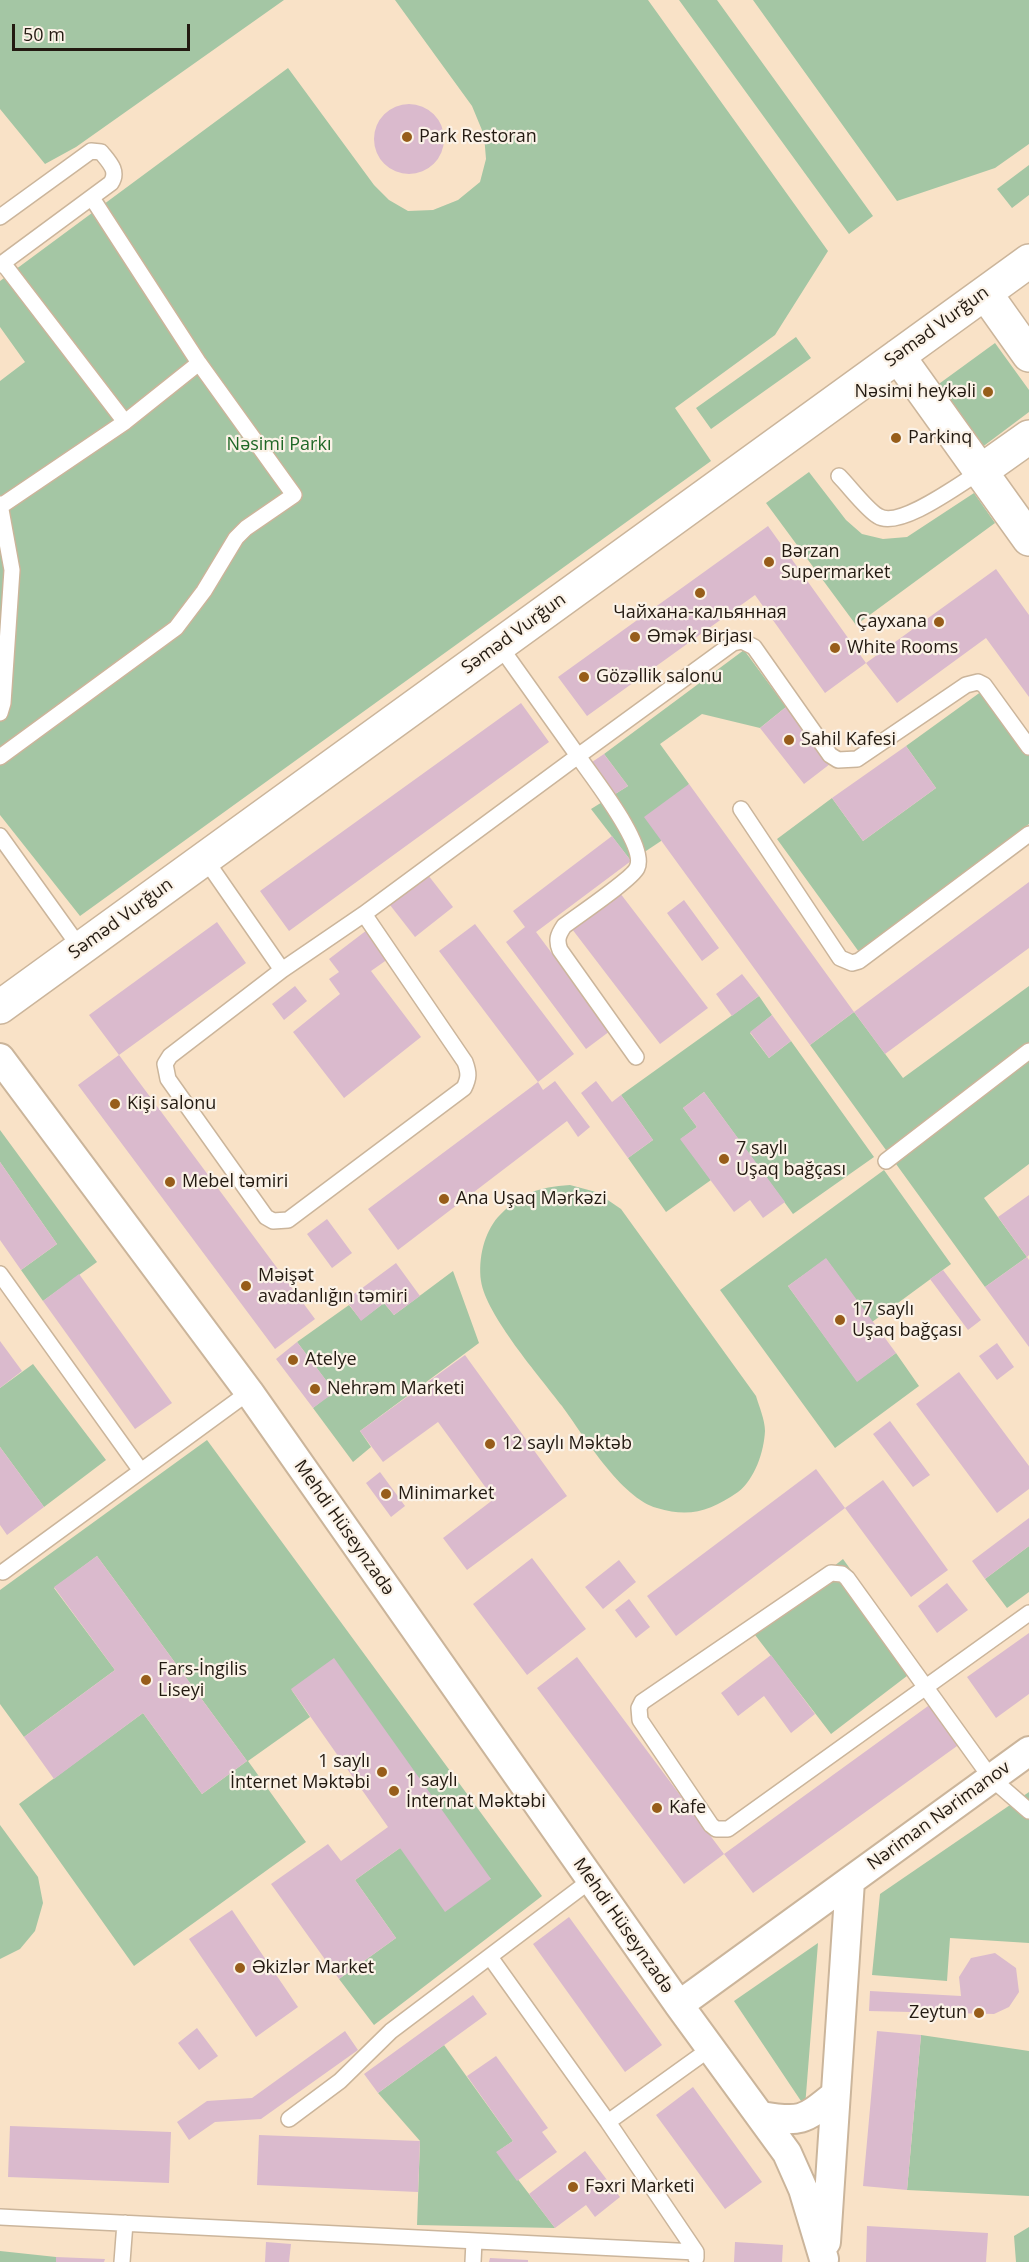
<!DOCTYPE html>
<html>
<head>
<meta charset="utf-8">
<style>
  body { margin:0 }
  #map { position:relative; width:1029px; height:2262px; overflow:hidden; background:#f9e2c7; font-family:"Open Sans",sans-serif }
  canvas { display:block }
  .scale { position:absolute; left:12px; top:24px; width:178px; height:27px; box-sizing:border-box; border:3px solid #231a11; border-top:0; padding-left:8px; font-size:18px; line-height:21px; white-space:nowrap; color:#231a11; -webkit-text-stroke:4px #fbf2e7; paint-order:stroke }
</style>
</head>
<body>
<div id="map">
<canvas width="1029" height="2262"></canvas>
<div class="scale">50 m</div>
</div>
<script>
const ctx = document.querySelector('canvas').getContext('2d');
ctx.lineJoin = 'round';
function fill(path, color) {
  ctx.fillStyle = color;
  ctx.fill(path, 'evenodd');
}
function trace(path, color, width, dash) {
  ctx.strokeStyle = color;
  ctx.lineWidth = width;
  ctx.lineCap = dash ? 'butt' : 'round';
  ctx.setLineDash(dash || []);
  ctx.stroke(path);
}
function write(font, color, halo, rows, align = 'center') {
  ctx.font = font + ' "Open Sans",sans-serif';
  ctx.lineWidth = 4.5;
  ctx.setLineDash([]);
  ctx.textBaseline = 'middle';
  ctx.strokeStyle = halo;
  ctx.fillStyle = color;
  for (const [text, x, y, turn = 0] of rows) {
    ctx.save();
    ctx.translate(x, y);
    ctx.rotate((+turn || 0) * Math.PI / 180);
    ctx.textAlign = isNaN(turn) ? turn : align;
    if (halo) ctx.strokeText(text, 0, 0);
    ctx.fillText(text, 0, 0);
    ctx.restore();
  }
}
fill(new Path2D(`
  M0,0H284L76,147L45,164L0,109Z
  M395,0H648L828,251L775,335L675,408L711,461L80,916L0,815V381L25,362L0,327V281L288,68L374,185L389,200L408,211L433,210L458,200L480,182L486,159L484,135L472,106Z
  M679,0H717L873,216L849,234Z
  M753,0H1029V144L995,168L897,201Z
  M1029,165V195L1012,208L997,189Z
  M796,337L811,358L711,429L696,408Z
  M995,343L1029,390V412L981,448L936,386Z
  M809,472L846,520L862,534L883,539L907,537L974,493L995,523L856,625L766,503Z
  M744,650L786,707L760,728L702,714L660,744L689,784L661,841L631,861L591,809L628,786L604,754Z
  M989,686L1029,743V824L859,952L777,839L832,798L863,841L936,788L906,746Z
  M1029,986V1164L984,1198L1027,1257L985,1287L810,1045L854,1012L903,1078Z
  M759,996L772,1015L750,1033L769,1058L791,1041L874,1157L793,1214L704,1092L683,1108L697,1127L681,1139L711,1180L666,1212L628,1158L653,1140L621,1095Z
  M0,1130L97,1262L43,1301L21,1270L57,1244L0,1162Z
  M884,1170L951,1264L872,1322L826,1259L788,1286L857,1381L896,1353L919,1386L835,1448L720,1290Z
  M570,1185L596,1192L621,1209L756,1396C759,1406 765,1420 765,1431C764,1451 755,1479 738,1492C710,1511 690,1518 657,1508C621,1498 584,1436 562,1406C540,1377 486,1315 481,1281C478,1259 484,1233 498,1217C521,1193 538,1187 570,1185Z
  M453,1271L479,1343L360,1431L371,1447L353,1462L313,1408L334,1391L297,1342L349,1305L361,1320L384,1303L394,1315Z
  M33,1364L106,1460L44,1507L0,1447V1388Z
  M207,1440L542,1896L374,2025L339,1979L396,1938L355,1880L400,1848L491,1879L291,1689L310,1717L248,1761L306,1842L134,1966L19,1804L143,1713L202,1794L247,1761L97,1556L54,1588L115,1670L24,1737L0,1704V1590Z
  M1029,1546V1592L1007,1608L985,1579Z
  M843,1559L920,1666L831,1734L752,1631Z
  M1029,1792V1943L950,1938L947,1981L872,1975L880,1894Z
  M0,1825L38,1877L43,1903L35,1931L20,1949L0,1959Z
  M818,1943L805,2107L734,2001Z
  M921,2035L1029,2051V2196L907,2190Z
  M444,2045L513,2141L497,2152L555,2228L417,2225L420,2141L378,2093Z
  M1029,2227V2262H1016L1014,2236Z
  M0,2251L56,2257V2262H0Z`), '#a4c6a4');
fill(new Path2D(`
  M374 139a35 35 0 1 1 70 0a35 35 0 1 1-70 0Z
  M768,526L866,663L825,693L755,595L587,716L558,677Z
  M996,569L1029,615V697L986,638L897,703L866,663Z
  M521,703L549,742L289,931L260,891Z
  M786,707L830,764L804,784L760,728Z
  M906,746L936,788L863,841L832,798Z
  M604,754L628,786L612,796L589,764Z
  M689,784L854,1012L810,1045L644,817Z
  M612,836L631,861L536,932L610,1031L586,1049L506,942L525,927L513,911Z
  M428,875L453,907L415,937L390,905Z
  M1029,882V948L885,1054L854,1012Z
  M620,893L708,1008L660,1044L572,929Z
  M684,900L719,948L702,961L667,913Z
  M217,922L246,963L119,1055L89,1015Z
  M475,924L574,1054L538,1082L439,951Z
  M367,930L388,959L371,971L421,1037L344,1098L293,1032L340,994L329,979L339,972L329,959Z
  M742,974L759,996L732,1016L716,994Z
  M295,986L307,1001L284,1020L272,1004Z
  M772,1015L791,1041L769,1058L750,1032Z
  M119,1055L315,1319L275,1349L78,1085Z
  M555,1081L590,1127L578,1137L567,1121L398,1250L368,1209L538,1082L543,1090Z
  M596,1081L612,1102L621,1095L653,1140L628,1158L581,1093Z
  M704,1092L785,1202L763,1218L750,1200L734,1212L680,1139L697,1127L683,1108Z
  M0,1162L57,1244L21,1270L0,1240Z
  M1029,1195V1255L1027,1257L998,1217Z
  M327,1219L352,1253L332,1268L307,1234Z
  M1027,1257L1029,1260V1347L985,1287Z
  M826,1258L896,1353L857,1382L788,1286Z
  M396,1263L420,1296L394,1315L384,1303L361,1321L346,1300Z
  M943,1270L981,1320L968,1330L930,1279Z
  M79,1274L172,1403L135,1429L43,1301Z
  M0,1341L22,1371L0,1388Z
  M297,1342L335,1392L313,1408L276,1359Z
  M997,1343L1014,1367L997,1380L979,1356Z
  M465,1355L567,1496L467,1570L443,1538L494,1499L438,1422L383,1462L360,1431Z
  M959,1372L1029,1466V1489L997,1513L916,1404Z
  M890,1421L930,1475L913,1487L873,1434Z
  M0,1447L44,1507L7,1535L0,1525Z
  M816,1469L845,1508L676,1636L647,1596Z
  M380,1472L405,1506L391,1517L366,1483Z
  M883,1480L948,1570L911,1597L845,1508Z
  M1029,1518V1546L985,1579L972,1561Z
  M97,1556L247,1761L202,1794L143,1713L54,1779L24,1737L115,1670L54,1587Z
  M532,1558L586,1629L527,1675L473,1604Z
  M619,1560L636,1582L603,1609L585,1587Z
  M947,1583L968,1610L937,1633L918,1606Z
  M629,1599L650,1627L636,1638L615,1610Z
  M1029,1633V1694L996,1718L967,1677Z
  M771,1655L815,1714L791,1733L764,1696L738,1716L721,1693Z
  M577,1657L724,1854L684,1884L537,1688Z
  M334,1658L491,1879L445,1912L400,1848L355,1880L396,1938L339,1979L271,1884L328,1844L341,1861L388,1827L291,1689Z
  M935,1701L964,1741L753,1893L724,1854Z
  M232,1910L298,2007L256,2037L189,1939Z
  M569,1917L662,2045L625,2072L533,1944Z
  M995,1953L1016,1968L1019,1992L1009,2007L994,2014L869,2011L870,1991L961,1996L959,1977L971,1958Z
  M473,1995L487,2014L378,2093L364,2074Z
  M197,2028L218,2056L199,2070L178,2043Z
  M345,2031L358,2050L261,2119L215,2122L189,2140L177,2122L207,2101L252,2098Z
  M877,2031L921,2035L907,2190L863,2186Z
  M496,2056L548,2128L542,2132L557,2152L517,2181L496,2152L513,2141L467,2076Z
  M693,2087L762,2182L725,2209L656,2115Z
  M10,2126L171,2132L169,2183L8,2177Z
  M259,2135L420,2141L418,2192L257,2185Z
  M585,2151L620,2197L595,2217L586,2205L555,2228L529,2194Z
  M867,2226L988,2233L986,2262H866Z
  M266,2242L291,2244L289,2262H265Z
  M735,2242L783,2245L782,2262H734Z
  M56,2257L105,2259L104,2262H56Z
  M490,2258L528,2260V2262H489Z`), '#dabacd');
const lane = new Path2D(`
  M0,217L91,151L101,152C109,162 119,171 111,183L0,265
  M3,263L125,422
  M839,476C849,486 867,510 878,516C899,530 961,483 981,471
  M0,504L12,570L3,703L0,713
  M1,506L125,422L199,363L92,198
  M499,645L578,756L733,643L742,641L754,647L830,755L838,760L857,759L966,685L978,682L984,685L1029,747
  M0,757L176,628L204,591L236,538L246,528L294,495L199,363
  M741,809L840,958L852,963L859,961L1029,834
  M0,836L81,949
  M205,859L282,970
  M364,914L465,1062C469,1073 469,1078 464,1088L288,1220L273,1221L266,1217L168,1079L165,1064L170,1056L282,970L364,914L578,756C592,777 648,846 637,868C632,879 577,916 564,926C558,935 556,940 560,950L636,1057
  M886,1161L1029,1051
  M0,1274L141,1471
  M3,1572L249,1392
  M1029,1613L728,1829H716L711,1825L640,1720L639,1708L642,1702L831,1573L842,1574L847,1578L991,1778L1029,1811
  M490,1957L608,2122L696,2252V2258
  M289,2119L340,2081L391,2031L591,1880
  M608,2122L711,2048
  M0,2217L696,2252
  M122,2262L125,2223
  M473,2262L474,2241`);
const street = new Path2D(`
  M0,1058L249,1392L679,2005L787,2153L803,2189L824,2259
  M679,2005L1029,1751
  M761,2116C802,2123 804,2120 835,2095
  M826,2242L850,1881`);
const secondary = new Path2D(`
  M985,293L1029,355
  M898,356L1029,539
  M981,471L1029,437
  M0,1007L1029,261`);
trace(lane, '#cbb59b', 18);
trace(street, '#cbb59b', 32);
trace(secondary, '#cbb59b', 36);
trace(lane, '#fff', 15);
trace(street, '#fff', 28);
trace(secondary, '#fff', 33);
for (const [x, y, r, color] of [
  [407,137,6,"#975d1a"],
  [988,392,6,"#975d1a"],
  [896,438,6,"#975d1a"],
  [769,562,6,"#975d1a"],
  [700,593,6,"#975d1a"],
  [939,622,6,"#975d1a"],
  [635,637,6,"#975d1a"],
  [835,648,6,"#975d1a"],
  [584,677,6,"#975d1a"],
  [789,740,6,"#975d1a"],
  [115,1104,6,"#975d1a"],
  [724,1159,6,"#975d1a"],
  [170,1182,6,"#975d1a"],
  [444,1199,6,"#975d1a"],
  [246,1286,6,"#975d1a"],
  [840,1320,6,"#975d1a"],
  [293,1360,6,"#975d1a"],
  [315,1389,6,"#975d1a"],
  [490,1444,6,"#975d1a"],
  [386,1494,6,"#975d1a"],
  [146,1680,6,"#975d1a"],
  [382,1772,6,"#975d1a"],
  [394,1791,6,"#975d1a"],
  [657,1808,6,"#975d1a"],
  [240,1968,6,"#975d1a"],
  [979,2013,6,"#975d1a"],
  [573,2187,6,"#975d1a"]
]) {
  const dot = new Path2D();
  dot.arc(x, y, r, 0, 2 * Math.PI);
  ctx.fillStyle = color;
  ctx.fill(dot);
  trace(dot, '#fbf2e7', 2);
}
write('18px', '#231a11', '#fbf2e7', [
  ["Park Restoran",419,137],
  ["Nəsimi heykəli",976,392,"right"],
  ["Parkinq",908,438],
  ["Bərzan",781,552],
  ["Supermarket",781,573],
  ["Чайхана-кальянная",700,613,"center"],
  ["Çayxana",927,622,"right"],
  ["Əmək Birjası",647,637],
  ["White Rooms",847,648],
  ["Gözəllik salonu",596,677],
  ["Sahil Kafesi",801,740],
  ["Kişi salonu",127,1104],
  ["7 saylı",736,1149],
  ["Uşaq bağçası",736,1170],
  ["Mebel təmiri",182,1182],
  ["Ana Uşaq Mərkəzi",456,1199],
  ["Məişət",258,1276],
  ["avadanlığın təmiri",258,1297],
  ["17 saylı",852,1310],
  ["Uşaq bağçası",852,1331],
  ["Atelye",305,1360],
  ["Nehrəm Marketi",327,1389],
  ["12 saylı Məktəb",502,1444],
  ["Minimarket",398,1494],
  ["Fars-İngilis",158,1670],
  ["Liseyi",158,1691],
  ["1 saylı",370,1762,"right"],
  ["İnternet Məktəbi",370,1783,"right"],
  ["1 saylı",406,1781],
  ["İnternat Məktəbi",406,1802],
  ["Kafe",669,1808],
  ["Əkizlər Market",252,1968],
  ["Zeytun",967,2013,"right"],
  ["Fəxri Marketi",585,2187]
], 'left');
write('18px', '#231a11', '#fbf2e7', [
  ["Səməd Vurğun",937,327,-36],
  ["Səməd Vurğun",514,634,-36],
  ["Səməd Vurğun",121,919,-36],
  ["Mehdi Hüseynzadə",344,1528,55],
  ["Nəriman Nərimanov",939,1816,-36],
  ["Mehdi Hüseynzadə",623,1926,55]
]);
write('18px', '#206827', '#fbf2e7', [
  ["Nəsimi Parkı",279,445]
]);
</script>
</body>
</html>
